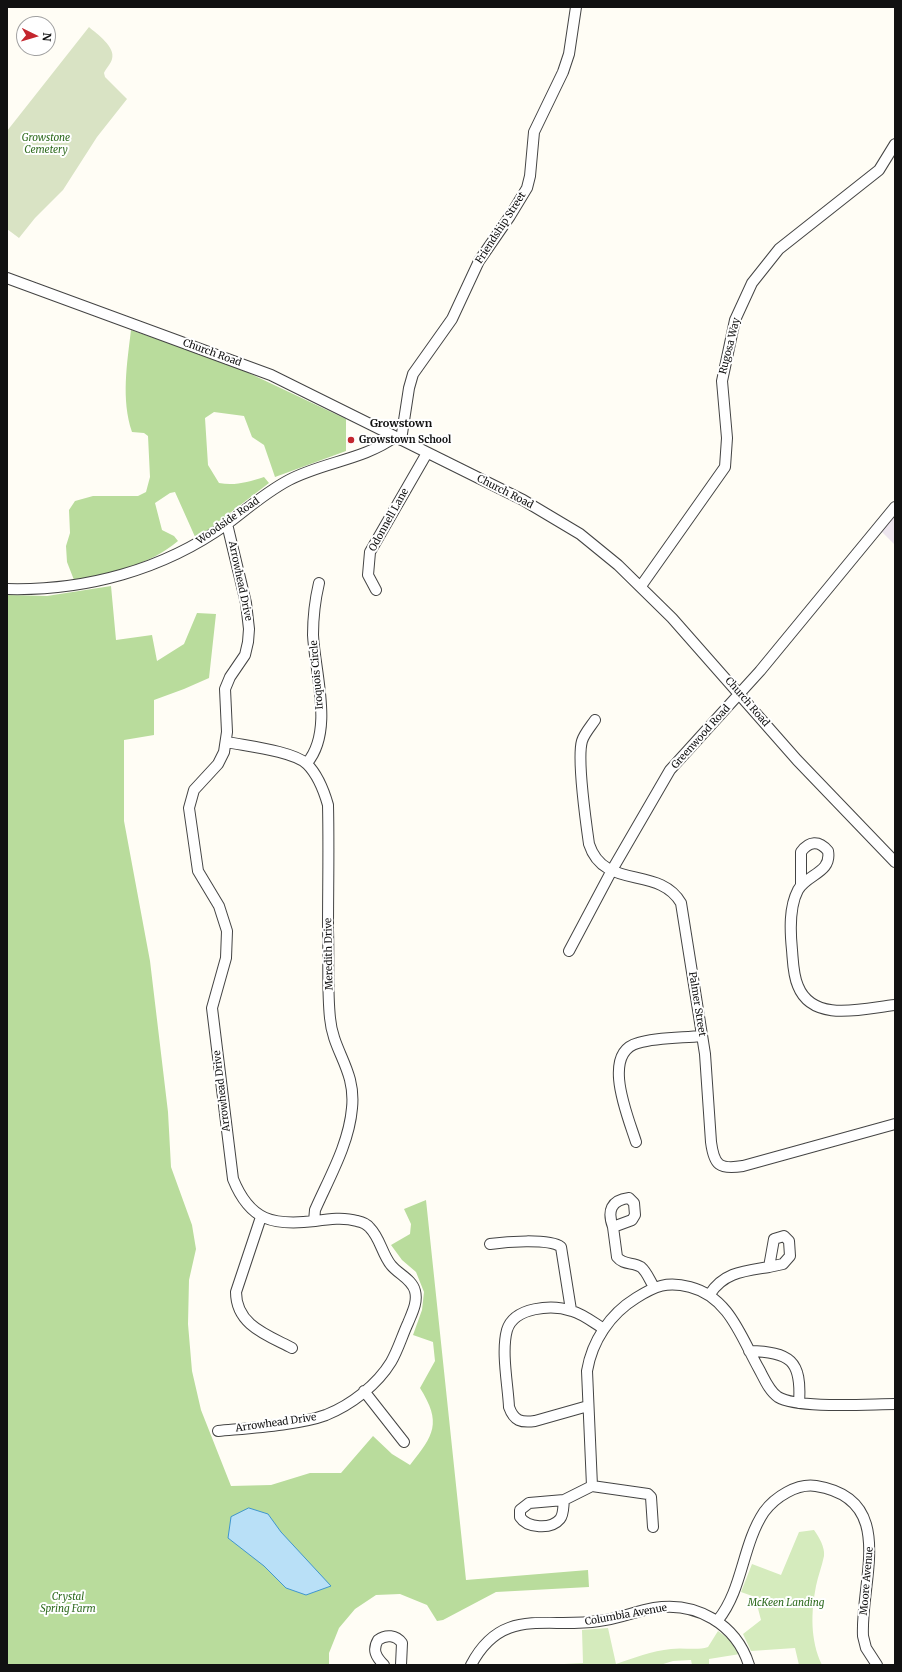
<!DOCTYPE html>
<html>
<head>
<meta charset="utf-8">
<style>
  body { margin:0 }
  #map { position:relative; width:902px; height:1672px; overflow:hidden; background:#fffdf5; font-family:Merriweather,serif }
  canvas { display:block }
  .frame { position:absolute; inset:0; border:8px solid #111; pointer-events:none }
  .north { position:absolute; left:16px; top:16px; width:40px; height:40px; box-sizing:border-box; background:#fff; border:1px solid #a0a0a0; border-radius:50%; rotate:95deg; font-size:11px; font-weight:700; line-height:16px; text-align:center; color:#111 }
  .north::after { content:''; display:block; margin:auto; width:14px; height:18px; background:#c4262e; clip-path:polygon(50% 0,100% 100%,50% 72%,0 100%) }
</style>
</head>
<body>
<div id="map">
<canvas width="902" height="1672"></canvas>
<div class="frame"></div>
<div class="north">N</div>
</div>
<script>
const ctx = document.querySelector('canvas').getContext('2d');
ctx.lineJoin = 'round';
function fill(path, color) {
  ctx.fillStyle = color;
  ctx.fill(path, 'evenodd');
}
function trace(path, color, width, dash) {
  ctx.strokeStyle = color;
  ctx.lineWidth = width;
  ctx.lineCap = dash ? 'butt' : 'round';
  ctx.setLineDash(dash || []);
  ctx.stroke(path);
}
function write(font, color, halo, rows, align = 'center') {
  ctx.font = font + ' Merriweather,serif';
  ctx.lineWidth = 4;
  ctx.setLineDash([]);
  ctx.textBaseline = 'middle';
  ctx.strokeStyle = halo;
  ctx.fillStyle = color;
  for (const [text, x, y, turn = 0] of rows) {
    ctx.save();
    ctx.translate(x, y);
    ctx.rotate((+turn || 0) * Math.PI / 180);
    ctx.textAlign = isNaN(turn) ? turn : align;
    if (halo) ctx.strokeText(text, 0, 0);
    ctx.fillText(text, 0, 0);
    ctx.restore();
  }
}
fill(new Path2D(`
  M895,512V545L880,530Z`), '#eee6ef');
fill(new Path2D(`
  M814,1530C819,1537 825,1547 824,1556C822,1566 818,1576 816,1586C811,1612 810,1640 822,1665H799L795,1648L751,1651L743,1634L761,1620L755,1597L741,1592L752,1564L781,1575L799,1532Z
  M608,1628L616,1664C633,1658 652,1651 671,1649C684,1647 696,1651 708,1647L718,1631L729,1639L740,1654L709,1659V1665H692L691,1660L673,1661L660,1665H545L583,1663L582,1630Z`), '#d5ebbd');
fill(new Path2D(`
  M131,330L234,366L346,419V451L275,477L264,445L252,437L244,416L214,412L205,418L208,465L219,483C235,486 248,482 264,477L269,483L196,539L175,492L170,493L155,503L162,530L174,536L178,541C150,565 109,574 74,580L67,562L66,546L70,533L69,510L75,501L93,496H138L146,492L150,477L148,436L144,433L132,432C121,399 127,364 131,330Z
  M111,586L116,640L152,635L157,661L184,644L197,613L216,614L209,678L184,689L154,700V735L124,740V821L150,961L168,1112L171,1167L192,1225L196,1249L189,1280L188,1324L192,1371L201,1410L231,1486L271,1485L310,1473H341L373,1436L392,1454L410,1465C434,1435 442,1423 420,1388L435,1361L433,1342L413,1335L422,1310L424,1292L416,1272L402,1260L391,1245L410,1234L411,1224L404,1209L426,1200L466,1580L588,1570L589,1587L496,1592L443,1620L437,1621L427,1605L400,1594L376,1595L355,1609L339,1628L329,1653V1665H7V595L47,596Z`), '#b9dc9c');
fill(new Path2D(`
  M89,27C97,34 116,47 112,59C111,64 106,68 104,73L105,77L127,99L97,137L63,190L35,218L19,238L7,229V131Z`), '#d9e3c4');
const water = new Path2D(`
  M249,1508L268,1514L281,1532L331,1586L306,1595L286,1588L264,1566L228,1538L231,1517Z`);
fill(water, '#b9e0f7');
trace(water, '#3f96cf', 1);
const minor = new Path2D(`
  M7,278L271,375L523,500L580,534L618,565L672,618L797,760L895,862
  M401,440L409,388L413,374L452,319L479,261L510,216L527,188L530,176L534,132L563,72L569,54L576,7
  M641,586L725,467L727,438L722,381L735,320L752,283L779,249L879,170L895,144
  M7,589C85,591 163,570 227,524C247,509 266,492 289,480C323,462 363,460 395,437
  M376,590L368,575L370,552L427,453
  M595,720C591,726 584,734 582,741C577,758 586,823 589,844C604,891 659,865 681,903L705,1054L711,1142C714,1165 719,1170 743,1166L895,1124
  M227,742C246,746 293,751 307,764C318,775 324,791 328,805C329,847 328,888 328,930C329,959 327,989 330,1018C333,1052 356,1070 352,1108C349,1144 329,1178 315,1210L314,1221
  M307,763C334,731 315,674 313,635C313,616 315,600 319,583
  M801,886V852C809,841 819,840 828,851C832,873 807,874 798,890C789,907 790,930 792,950C793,961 793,975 798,986C813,1024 865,1008 895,1005
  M569,951L612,870L670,770L760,671L895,507
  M636,1142C629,1119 600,1053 638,1043C658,1037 681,1038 702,1036
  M629,1198L634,1203L635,1215L632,1220L613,1227C607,1211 611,1200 629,1198Z
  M261,1217L236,1292C236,1325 267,1335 292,1348
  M613,1227L617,1257C623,1265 633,1262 641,1267C647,1272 650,1281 654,1287
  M784,1236L789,1241L790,1256L783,1264L769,1267L774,1239Z
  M490,1244C504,1242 549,1238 561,1247L571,1310
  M710,1294C724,1272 745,1271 769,1267
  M749,1351C790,1352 802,1360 799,1403
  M364,1391L404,1442
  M588,1406L535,1421C521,1423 514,1421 509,1407C508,1385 501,1352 507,1330C514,1307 552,1304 572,1311C583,1314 594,1323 604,1329
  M218,1431C249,1428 299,1425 326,1415C351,1405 377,1385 391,1362C398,1350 402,1336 408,1323C412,1313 418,1302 415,1291C412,1279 398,1274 391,1265C382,1254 380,1238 370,1228C367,1224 362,1222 357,1221C344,1217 329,1219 315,1221C273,1226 250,1221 233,1179L212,1008L226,958L227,931L219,906L198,871L189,808L194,790L218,764L224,752L227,732L225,689L230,677L245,655L248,642L249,629L246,603L227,524
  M592,1486L648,1494L651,1497L653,1527
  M564,1500L592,1486L587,1371C592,1341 610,1314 636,1298C655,1286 667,1281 690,1287C729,1297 741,1337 759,1369C764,1378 769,1391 778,1397C798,1409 869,1404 895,1404
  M564,1500C563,1506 564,1514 560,1519C551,1530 527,1528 520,1517V1510L529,1503Z
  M718,1620C743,1589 742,1545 764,1512C775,1497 797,1483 816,1486C898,1499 860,1581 863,1636L866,1648L877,1665
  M384,1665C376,1657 372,1650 378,1640C386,1634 396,1635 402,1643L401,1665
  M471,1665C502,1606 545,1629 599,1621C618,1619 636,1611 654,1608C696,1601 736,1624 749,1665`);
trace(minor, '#444', 12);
trace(minor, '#fff', 10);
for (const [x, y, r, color] of [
  [351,440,4,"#c4262e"]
]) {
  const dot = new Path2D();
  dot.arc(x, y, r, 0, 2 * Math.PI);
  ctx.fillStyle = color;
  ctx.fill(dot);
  trace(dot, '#fff', 1.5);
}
write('italic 10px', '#2f6b1f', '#fff', [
  ["Growstone",46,138],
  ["Cemetery",46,150],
  ["Crystal",68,1597],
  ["Spring Farm",68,1609],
  ["McKeen Landing",786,1603]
]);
write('10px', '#111', '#fff', [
  ["Friendship Street",501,228,-57],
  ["Rugosa Way",730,346,-76],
  ["Church Road",212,353,20],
  ["Church Road",505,492,27],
  ["Odonnell Lane",389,520,-61],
  ["Woodside Road",228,521,-35],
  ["Arrowhead Drive",240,581,78],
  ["Iroquois Circle",317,675,-95],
  ["Church Road",747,702,49],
  ["Greenwood Road",701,737,-48],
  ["Meredith Drive",329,954,-91],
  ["Palmer Street",697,1004,81],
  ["Arrowhead Drive",222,1091,-97],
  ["Arrowhead Drive",276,1423,-8],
  ["Moore Avenue",867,1581,-85],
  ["Columbia Avenue",626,1615,-10]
]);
write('bold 10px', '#111', '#fff', [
  ["Growstown School",359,440]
], 'left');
write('bold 11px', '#111', '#fff', [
  ["Growstown",401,424]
]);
</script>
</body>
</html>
